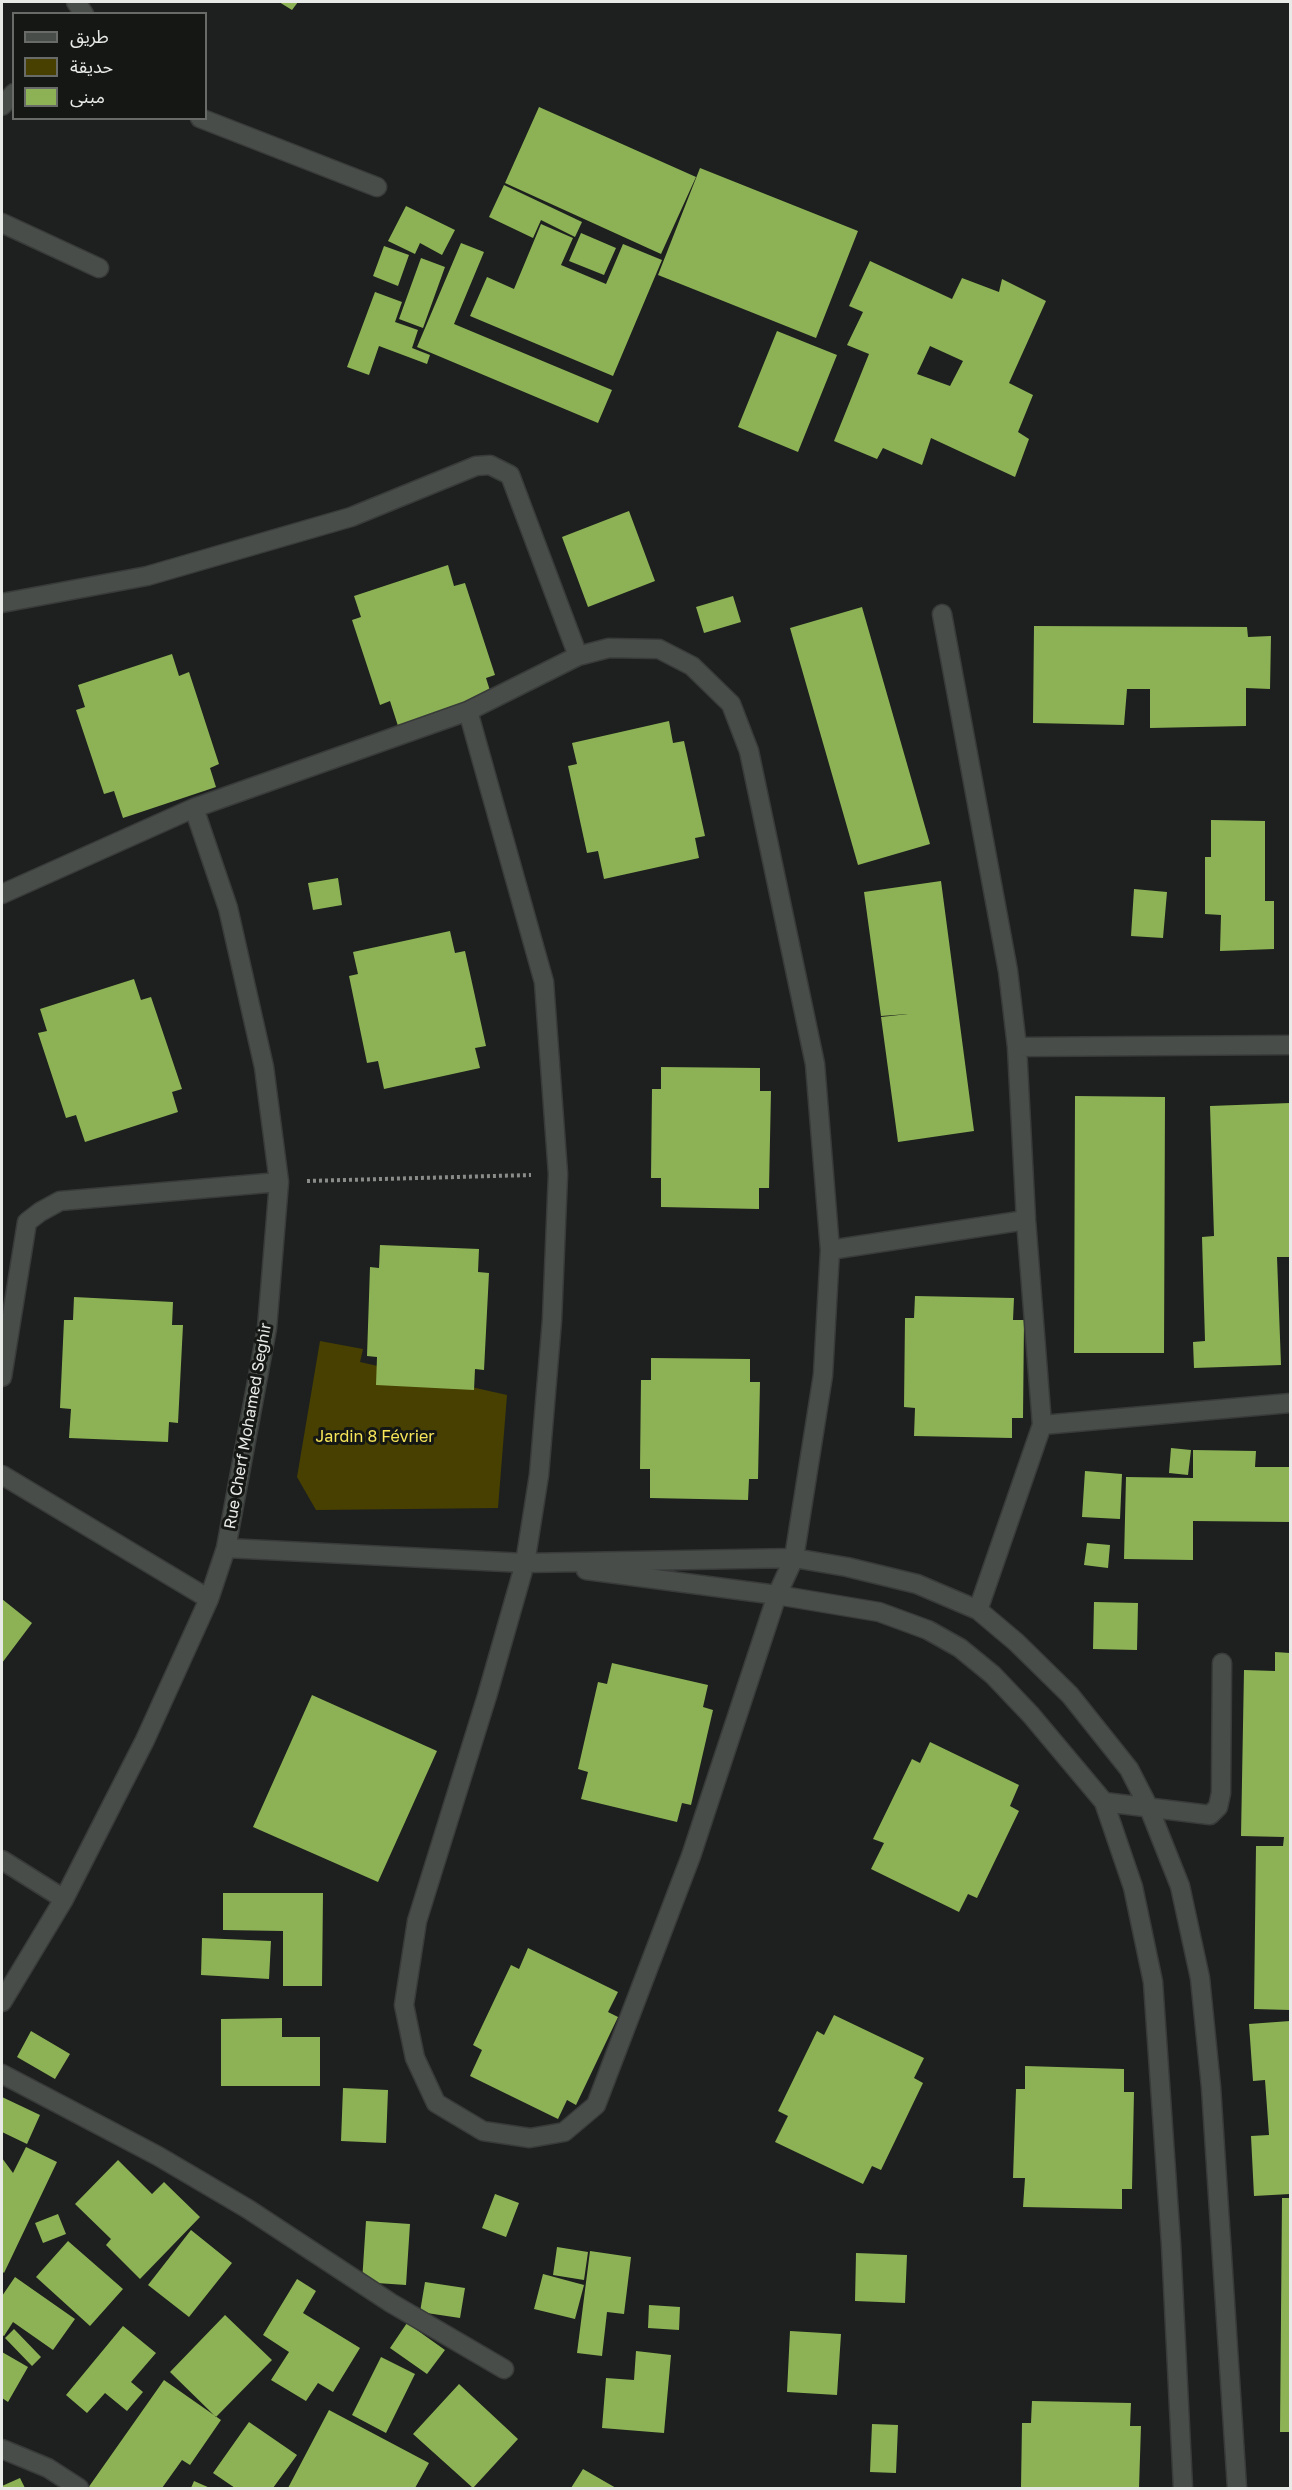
<!DOCTYPE html>
<html>
<head>
<meta charset="utf-8">
<style>
  body { margin:0 }
  #map { position:relative; width:1292px; height:2490px; overflow:hidden; background:#1d201e; font-family:"Golos Text","Noto Sans Arabic",sans-serif }
  canvas { display:block }
  .frame { position:absolute; inset:0; border:3px solid #e8eae8; pointer-events:none }
  .legend { position:absolute; left:12px; top:12px; width:195px; height:108px; box-sizing:border-box; background:#141714; border:2px solid #696b69; margin:0; padding:8px 10px; list-style:none; font-size:18px; color:#e8eae8 }
  .legend li { display:flex; align-items:center; gap:12px; height:30px }
  .legend b { width:30px; border:2px solid #696b69 }
</style>
</head>
<body>
<div id="map">
<canvas width="1292" height="2490"></canvas>
<div class="frame"></div>
<ul class="legend">
<li><b style="height:8px;background:#494d4a"></b>طريق</li>
<li><b style="height:16px;background:#484000"></b>حديقة</li>
<li><b style="height:16px;background:#8db255"></b>مبنى</li>
</ul>
</div>
<script>
const ctx = document.querySelector('canvas').getContext('2d');
ctx.lineJoin = 'round';
function fill(path, color) {
  ctx.fillStyle = color;
  ctx.fill(path, 'evenodd');
}
function trace(path, color, width, dash) {
  ctx.strokeStyle = color;
  ctx.lineWidth = width;
  ctx.lineCap = dash ? 'butt' : 'round';
  ctx.setLineDash(dash || []);
  ctx.stroke(path);
}
function write(font, color, halo, rows, align = 'center') {
  ctx.font = font + ' "Golos Text",sans-serif';
  ctx.lineWidth = 6;
  ctx.setLineDash([]);
  ctx.textBaseline = 'middle';
  ctx.strokeStyle = halo;
  ctx.fillStyle = color;
  for (const [text, x, y, turn = 0] of rows) {
    ctx.save();
    ctx.translate(x, y);
    ctx.rotate((+turn || 0) * Math.PI / 180);
    ctx.textAlign = isNaN(turn) ? turn : align;
    if (halo) ctx.strokeText(text, 0, 0);
    ctx.fillText(text, 0, 0);
    ctx.restore();
  }
}
fill(new Path2D(`
  M320,1341L363,1349L360,1362L507,1395L498,1508L316,1510L297,1477Z`), '#484000');
fill(new Path2D(`
  M279,2H298L292,10Z
  M539,107L696,177L661,254L505,183Z
  M700,168L858,231L816,338L658,275Z
  M504,185L582,222L575,237L541,220L533,238L489,217Z
  M406,206L455,230L442,255L420,243L415,254L388,241Z
  M541,224L573,238L561,265L606,284L623,244L662,260L613,376L470,316L487,277L514,289Z
  M581,233L616,248L604,275L569,261Z
  M461,243L484,252L454,324L612,390L598,423L417,347Z
  M384,246L409,255L398,286L373,276Z
  M421,258L445,267L423,328L399,319Z
  M870,261L952,299L962,278L999,292L1002,279L1046,301L1009,383L1033,395L1018,432L1029,439L1015,477L931,438L922,465L883,448L877,459L834,441L869,354L847,345L863,312L849,306ZM930,346L963,361L950,386L917,374Z
  M375,292L402,302L395,322L418,330L412,348L430,355L427,364L379,346L369,375L347,367Z
  M777,331L837,355L798,452L738,427Z
  M629,511L655,581L588,607L562,537Z
  M448,565L454,586L465,583L495,675L486,678L492,697L399,729L390,701L380,705L352,620L361,617L354,596Z
  M733,596L741,622L704,633L696,607Z
  M862,607L930,844L858,865L790,628Z
  M1034,626L1247,627L1248,637L1271,636L1270,689L1246,688V726L1150,728V689H1127L1124,725L1033,723Z
  M172,654L179,676L189,672L219,764L210,768L216,787L123,818L114,791L104,794L76,710L85,707L78,685Z
  M669,721L673,743L684,741L705,836L695,838L699,858L604,879L598,851L587,853L568,766L577,764L572,743Z
  M1211,820L1265,821V901H1274V949L1220,951L1221,915L1205,914V857H1211Z
  M338,878L342,905L313,910L308,883Z
  M941,881L974,1131L898,1142L881,1017L908,1014L881,1016L864,892Z
  M1134,889L1167,892L1163,938L1131,936Z
  M450,931L455,953L465,951L486,1046L475,1048L480,1068L384,1089L378,1061L367,1063L349,976L358,974L353,952Z
  M134,979L141,1000L151,997L182,1089L172,1092L178,1112L85,1142L76,1115L66,1118L38,1033L47,1031L40,1009Z
  M661,1067L760,1068V1091H771L769,1188H759V1209L661,1207V1178H651L652,1089H661Z
  M1075,1096L1165,1097L1164,1353H1074Z
  M1290,1103V1257H1277L1281,1365L1194,1368L1193,1342L1205,1341L1202,1237L1214,1236L1210,1106Z
  M380,1245L479,1249L478,1272L489,1273L484,1370L475,1369L474,1390L376,1385L377,1357L367,1356L370,1267L379,1268Z
  M915,1296L1014,1298L1013,1320H1024L1023,1418H1012V1438L914,1436L915,1408L904,1407L905,1318H914Z
  M74,1297L173,1302L172,1325H183L178,1423L169,1422L168,1442L69,1438L71,1409L60,1408L64,1320H73Z
  M651,1358L750,1359V1382H760L758,1479H749L748,1500L650,1498V1469H640L641,1380H651Z
  M1171,1448L1191,1450L1188,1475L1169,1473Z
  M1193,1450L1256,1451L1255,1467H1290V1522L1193,1521V1560L1124,1559L1126,1477L1193,1478Z
  M1085,1471L1122,1474L1120,1519L1082,1517Z
  M1087,1543L1110,1545L1108,1568L1084,1565Z
  M2,1599L32,1623L2,1663Z
  M1094,1602L1138,1603L1137,1650L1093,1649Z
  M1275,1652L1290,1653V2010L1254,2009L1256,1846H1283L1284,1837L1241,1836L1244,1670L1275,1671Z
  M612,1663L708,1685L703,1707L713,1710L691,1805L682,1803L677,1822L581,1799L588,1772L578,1769L598,1682L607,1684Z
  M312,1695L437,1751L378,1882L253,1827Z
  M930,1742L1019,1785L1010,1806L1019,1811L977,1898L968,1894L959,1912L871,1869L884,1843L873,1839L912,1759L920,1763Z
  M223,1893H323L322,1986H283V1931L223,1930Z
  M202,1938L271,1941L269,1979L201,1975Z
  M528,1948L618,1992L608,2012L618,2017L576,2105L567,2100L558,2119L470,2076L482,2050L473,2045L511,1965L519,1969Z
  M834,2015L924,2058L914,2078L923,2083L881,2170L872,2166L863,2184L775,2142L788,2116L778,2111L817,2031L824,2035Z
  M282,2018V2037H320V2086H221V2019Z
  M1290,2021V2194L1254,2196L1251,2136L1269,2135L1265,2080L1253,2081L1249,2024Z
  M31,2031L70,2054L55,2079L17,2057Z
  M1025,2066L1124,2069V2092H1134L1132,2189H1122V2209L1023,2207L1025,2178H1013L1016,2089H1025Z
  M343,2088L388,2090L386,2143L341,2141Z
  M2,2097L40,2115L27,2144L2,2132Z
  M26,2147L57,2162L4,2273L2,2271V2158L13,2173Z
  M118,2160L152,2194L164,2182L200,2217L140,2279L106,2245L111,2239L75,2204Z
  M495,2194L519,2203L506,2237L482,2228Z
  M1282,2198H1290V2432H1280Z
  M58,2214L66,2234L43,2243L35,2223Z
  M366,2221L410,2224L406,2285L362,2282Z
  M191,2230L232,2263L189,2317L148,2285Z
  M68,2241L123,2289L90,2326L36,2277Z
  M557,2247L588,2252L584,2280L553,2275Z
  M590,2251L631,2257L624,2314L607,2312L602,2356L577,2353Z
  M856,2253L907,2255L905,2303L855,2301Z
  M543,2274L584,2285L575,2319L534,2309Z
  M15,2277L75,2319L53,2350L13,2322L4,2336L2,2335V2296Z
  M297,2279L316,2291L303,2313L360,2348L333,2392L318,2383L306,2401L271,2380L289,2352L263,2335Z
  M425,2282L465,2288L460,2318L420,2312Z
  M649,2305L680,2307L679,2330L648,2328Z
  M225,2315L272,2360L216,2417L170,2372Z
  M407,2323L445,2350L427,2374L390,2348Z
  M123,2326L156,2353L131,2382L143,2392L127,2411L105,2393L87,2413L66,2395Z
  M14,2329L41,2357L32,2366L5,2338Z
  M790,2331L841,2334L837,2395L787,2392Z
  M636,2351L671,2355L664,2433L602,2428L606,2378L634,2380Z
  M2,2352L28,2367L8,2402L2,2398Z
  M381,2357L415,2374L386,2433L352,2415Z
  M164,2380L221,2420L190,2465L182,2460L162,2488H88Z
  M459,2384L518,2439L473,2488L413,2434Z
  M1032,2401L1131,2403L1130,2426H1141L1139,2488H1021L1022,2423H1031Z
  M329,2410L429,2463L415,2488H288Z
  M249,2422L297,2455L273,2488H235L213,2473Z
  M872,2424L898,2425L896,2473L870,2472Z
  M583,2469L616,2488H571Z
  M20,2478L25,2488H2V2486Z
  M194,2481L210,2488H191Z`), '#8db255');
const minor = new Path2D(`
  M76,2L84,14
  M2,106L14,93
  M200,118L377,187
  M2,223L99,268
  M2,603L147,576L351,517L476,466L490,465L510,475L578,656
  M942,614L1008,971L1017,1047L1026,1220L1042,1425
  M609,648L659,649L692,666L731,704L749,751L815,1064L830,1250L823,1375L794,1558L777,1595L691,1856L596,2105L564,2132L530,2138L483,2131L436,2103L415,2058L404,2005L417,1921L487,1696L525,1563L539,1475L552,1320L558,1174L544,982L468,711L578,656Z
  M2,894L194,808L468,711
  M1017,1047L1290,1045
  M830,1250L1026,1220
  M2,1377L27,1222L40,1212L60,1201L279,1182
  M2,1475L209,1599
  M226,1548L525,1563L794,1558L847,1567L917,1584L978,1610L1016,1642L1070,1695L1129,1769L1149,1808L1180,1886L1200,1978L1211,2087L1237,2488
  M586,1570L777,1595L879,1612L928,1630L960,1648L993,1675L1031,1715L1104,1802L1133,1887L1153,1982L1171,2244L1183,2488
  M978,1610L1042,1425L1290,1403
  M1104,1802L1210,1815L1218,1807L1221,1793L1222,1663
  M2,1860L64,1899
  M2,2002L64,1899L145,1740L209,1599L226,1548L267,1328L279,1182L264,1067L228,908L194,808
  M2,2074L158,2156L248,2209L391,2303L504,2369
  M2,2449L48,2468L79,2488`);
trace(minor, '#383b39', 21);
trace(new Path2D(`
  M307,1181L531,1175`), '#8a8c8a', 4, [3, 3]);
trace(minor, '#494d4a', 18);
write('16px', '#e8eae8', '#141714', [
  ["Rue Cherf Mohamed Seghir",248,1426,-80]
]);
write('16px', '#f8e659', '#141714', [
  ["Jardin 8 Février",375,1437]
]);
</script>
</body>
</html>
